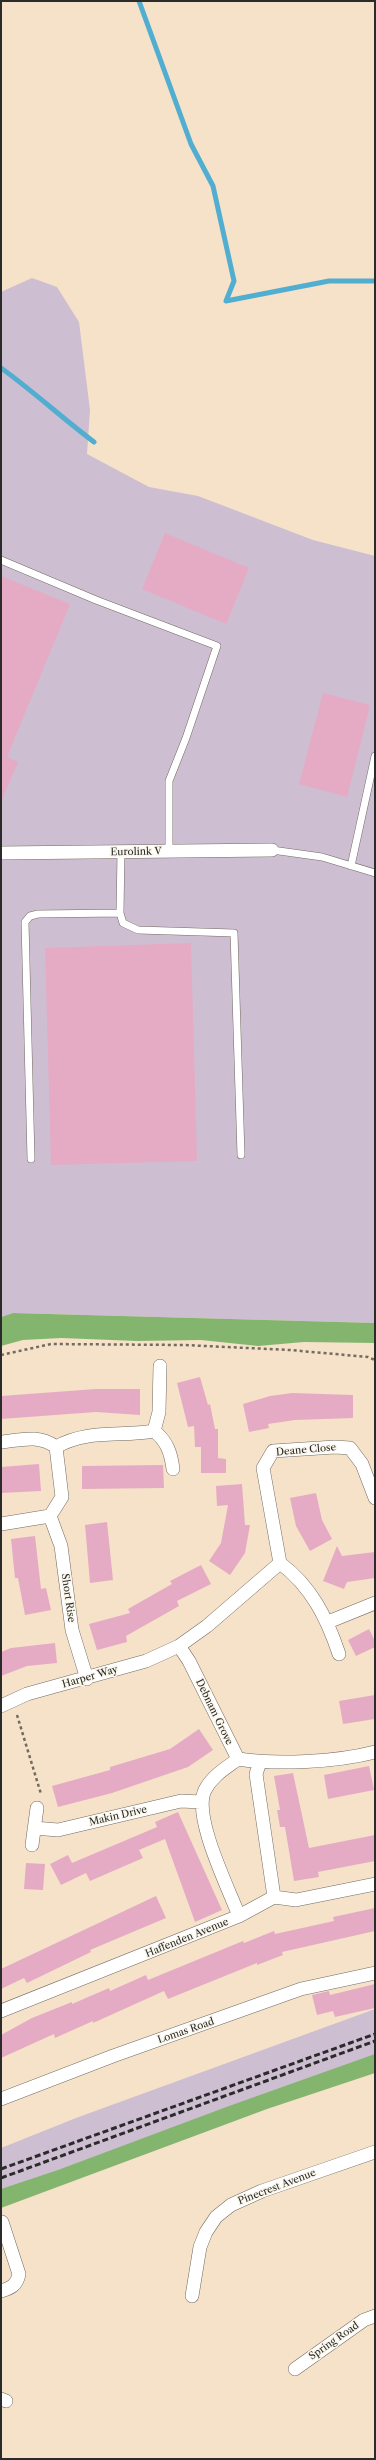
<!DOCTYPE html>
<html>
<head>
<meta charset="utf-8">
<style>
  body { margin:0 }
  #map { position:relative; width:376px; height:2460px; overflow:hidden; background:#f5e2c9; font-family:"Libre Caslon Text",serif }
  canvas { display:block }
  .frame { position:absolute; inset:0; border:2px solid #2b2b2b; pointer-events:none }
</style>
</head>
<body>
<div id="map">
<canvas width="376" height="2460"></canvas>
<div class="frame"></div>
</div>
<script>
const ctx = document.querySelector('canvas').getContext('2d');
ctx.lineJoin = 'round';
function fill(path, color) {
  ctx.fillStyle = color;
  ctx.fill(path, 'evenodd');
}
function trace(path, color, width, dash) {
  ctx.strokeStyle = color;
  ctx.lineWidth = width;
  ctx.lineCap = dash ? 'butt' : 'round';
  ctx.setLineDash(dash || []);
  ctx.stroke(path);
}
function write(font, color, halo, rows, align = 'center') {
  ctx.font = font + ' "Libre Caslon Text",serif';
  ctx.lineWidth = 3;
  ctx.setLineDash([]);
  ctx.textBaseline = 'middle';
  ctx.strokeStyle = halo;
  ctx.fillStyle = color;
  for (const [text, x, y, turn = 0] of rows) {
    ctx.save();
    ctx.translate(x, y);
    ctx.rotate((+turn || 0) * Math.PI / 180);
    ctx.textAlign = isNaN(turn) ? turn : align;
    if (halo) ctx.strokeText(text, 0, 0);
    ctx.fillText(text, 0, 0);
    ctx.restore();
  }
}
fill(new Path2D(`
  M32,278L57,287L79,322L90,410L87,454L149,487L198,496L313,540L375,556V1323L13,1313L1,1317V292Z
  M375,2009V2064L1,2203V2148L76,2118Z`), '#cebed1');
fill(new Path2D(`
  M13,1313L375,1323V1343L304,1342L258,1346L201,1340L137,1341L61,1338L23,1340L1,1346V1317Z
  M375,2054V2073L267,2109L1,2208V2189L58,2170L229,2106Z`), '#84b56f');
trace(new Path2D(`
  M139,1L191,144L213,186L234,281L226,301L329,281H375
  M1,368C33,391 62,418 94,442`), '#52aed0', 5);
fill(new Path2D(`
  M165,533L249,568L226,624L142,589Z
  M1,576L70,604L7,757L18,762L1,802Z
  M323,693L370,705L347,797L299,784Z
  M191,943L197,1161L51,1165L45,948Z
  M200,1377L208,1405L210,1404L215,1429H218V1458L226,1459V1473H201V1447H195L194,1426L188,1427L177,1383Z
  M96,1389H140V1415L96,1412L1,1419V1396Z
  M292,1393L353,1395V1418L295,1420L268,1424L269,1428L249,1432L243,1404L270,1396Z
  M39,1464L41,1491L1,1493V1467Z
  M163,1465L164,1488L82,1489V1466Z
  M242,1484L245,1525H250L245,1553L230,1575L209,1561L221,1543L228,1505L217,1506L216,1486Z
  M316,1493L322,1520L332,1539L310,1551L296,1526L290,1498Z
  M107,1522L113,1580L90,1583L85,1525Z
  M35,1536L41,1589L46,1588L51,1610L25,1615L18,1578H15L11,1539Z
  M337,1546L342,1556L375,1552V1578L347,1582L344,1589L323,1581Z
  M201,1565L211,1584L177,1601L179,1606L126,1636L127,1642L97,1650L89,1624L130,1613L128,1609L172,1584L170,1581Z
  M369,1629L375,1641V1647L356,1656L348,1640Z
  M55,1643L57,1663L27,1666L1,1676V1652L11,1648Z
  M375,1695V1719L343,1724L339,1701Z
  M199,1729L213,1750L188,1767L112,1793L58,1807L52,1786L110,1770V1767L170,1749Z
  M369,1766L374,1790L328,1799L324,1775Z
  M293,1773L309,1848L375,1835V1861L318,1872L319,1877L294,1881L285,1827H280L277,1810H280L274,1776Z
  M178,1812L222,1910L195,1922L165,1839L139,1850L143,1858L90,1881L86,1873L61,1885L50,1864L68,1855L72,1863L157,1827L155,1822Z
  M26,1863L45,1864L43,1890L24,1889Z
  M156,1896L166,1918L90,1950L91,1952L27,1983L24,1978L1,1989V1969Z
  M375,1908V1931L282,1952L283,1955L257,1965V1963L168,1999L164,1991L93,2023V2021L55,2038L54,2034L1,2058V2035L32,2018L72,2002V2004L109,1988L110,1991L146,1975L148,1980L243,1941L244,1943L274,1931L275,1934L334,1921L333,1917Z
  M375,1984V2008L335,2017L333,2011L317,2015L312,1995L329,1991L330,1995Z`), '#e6abc4');
const service = new Path2D(`
  M1,560L96,600L217,646L186,738L169,781V851
  M272,850L322,857L375,873
  M121,852L120,913L123,923L138,930L234,933L241,1155
  M351,866L375,756
  M31,1159L25,922L30,916L38,914L120,913`);
const minor = new Path2D(`
  M1,853L272,850
  M154,1431L159,1412L160,1366
  M1,1442C21,1440 38,1434 56,1447
  M56,1447C87,1429 120,1437 154,1431C167,1441 171,1453 173,1469
  M50,1516L61,1546L72,1630L87,1679
  M1,1524L50,1516L62,1497L56,1447
  M328,1622L375,1603
  M179,1646L189,1661L238,1759C277,1765 336,1762 375,1752
  M339,1654C327,1618 311,1586 280,1563L263,1468L273,1451L335,1447L350,1448L362,1464L375,1498
  M1,1706L27,1694L146,1661L179,1646L207,1626L280,1563
  M238,1759C226,1768 212,1776 205,1790C192,1816 229,1889 239,1916
  M260,1762L256,1774L274,1897
  M34,1828L58,1830L181,1801L201,1802
  M32,1845L37,1808
  M1,2011L239,1916L274,1897L296,1900L375,1884
  M1,2099L113,2056L301,1989L375,1973
  M1,2291C11,2288 17,2285 19,2274L2,2222
  M192,2296L200,2247L206,2232L216,2217L231,2205L262,2191L375,2152
  M295,2369L364,2320L375,2316
  M1,2399L6,2401`);
trace(service, '#726b62', 8);
trace(minor, '#726b62', 14);
trace(new Path2D(`
  M1,1355L51,1344L184,1345L290,1350L368,1357L375,1360
  M17,1715L41,1794`), '#726b62', 2.5, [3, 3]);
trace(service, '#fff', 7);
trace(minor, '#fff', 13);
trace(new Path2D(`
  M1,2169L375,2034
  M1,2178L375,2041`), '#2b2b2b', 3, [6, 3]);
write('10px', '#2b2b2b', '#fbf7ec', [
  ["Eurolink V",136,852,-1],
  ["Deane Close",306,1450,-5],
  ["Short Rise",68,1598,82],
  ["Harper Way",90,1677,-16],
  ["Debnam Grove",214,1712,64],
  ["Makin Drive",118,1816,-13],
  ["Haffenden Avenue",187,1938,-22],
  ["Lomas Road",186,2031,-19],
  ["Pinecrest Avenue",277,2187,-21],
  ["Spring Road",334,2341,-35]
]);
</script>
</body>
</html>
